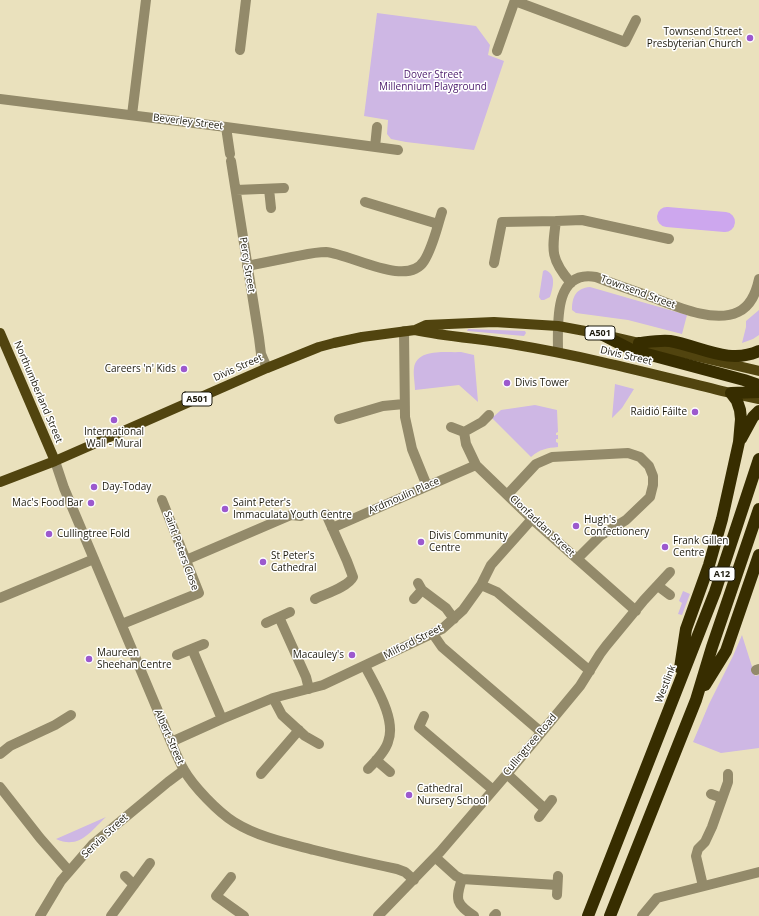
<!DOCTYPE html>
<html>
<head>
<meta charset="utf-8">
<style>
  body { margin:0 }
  canvas { display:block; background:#eae1bd }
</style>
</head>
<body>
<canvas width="759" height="916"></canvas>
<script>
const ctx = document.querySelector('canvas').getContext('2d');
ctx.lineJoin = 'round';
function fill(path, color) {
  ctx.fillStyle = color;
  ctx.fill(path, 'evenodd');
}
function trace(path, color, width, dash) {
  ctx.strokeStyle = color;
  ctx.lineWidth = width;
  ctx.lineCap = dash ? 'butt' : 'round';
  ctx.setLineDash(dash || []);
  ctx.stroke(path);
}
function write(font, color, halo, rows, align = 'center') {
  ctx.font = font + ' "Open Sans",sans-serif';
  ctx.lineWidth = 3;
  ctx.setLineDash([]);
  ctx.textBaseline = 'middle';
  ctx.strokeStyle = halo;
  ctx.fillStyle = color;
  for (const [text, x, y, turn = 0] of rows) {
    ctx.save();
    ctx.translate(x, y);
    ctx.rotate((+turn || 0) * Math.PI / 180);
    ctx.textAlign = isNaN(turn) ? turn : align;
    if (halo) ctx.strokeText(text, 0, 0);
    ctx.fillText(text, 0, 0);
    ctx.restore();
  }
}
fill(new Path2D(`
  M377,13L476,26L490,45L488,55L504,61L474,150L406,142L391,139L387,134L388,120L364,116Z
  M545,270C557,274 553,288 550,297L544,300H541L539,297L543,271Z
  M590,287L687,315L682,334L628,320L576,313L572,310C572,297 576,288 590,287Z
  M759,310V335L753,339L742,343L746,327V321Z
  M468,329L525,331L526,333L524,336L467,331Z
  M461,352L474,355L478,402L459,385L415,390C415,383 413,374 414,368C417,348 446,353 461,352Z
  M615,384L634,389L622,408L612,418Z
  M535,405L557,410L558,432L556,433V435H558V439H556V442L558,443V447C547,448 540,449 531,457L492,418L501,410Z
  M683,591L690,594L682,615L678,614L682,603L679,601Z
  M742,635L755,676L759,675V748L721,753L693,742L709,704L733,656Z
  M106,817C91,831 79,850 56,839Z`), '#ceb7e4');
trace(new Path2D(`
  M667,217L725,222`), '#cda7ee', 20);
trace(new Path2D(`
  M515,1L625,42L636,20
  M240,50L246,0
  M497,51L515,0
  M0,99L226,127L398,150
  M132,115L146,0
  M226,127L230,154
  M375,147L377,127
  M231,161L259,338L261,354L267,368
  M269,189L271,208
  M236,190L284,188
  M365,202L438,224
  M556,221L582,220L669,239
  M494,263L502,222L556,221C552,250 550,259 571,283
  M247,266C262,263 277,260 292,257C303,255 315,252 326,252C351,254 407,288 424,261C433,247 437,227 442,212
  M404,331L405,417L412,449L427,486
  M558,352C558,325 553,269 596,277C614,284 631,290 649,296C673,305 713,324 738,312C751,306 756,293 759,279
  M339,419L383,406L404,404
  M451,427L464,432L466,444L476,465L532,519L636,611
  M464,432L482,422L489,415
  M55,461L64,488L171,742C175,751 179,761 184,770C193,786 218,812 234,822C258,837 287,843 314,850C341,857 369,863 397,869L405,872L414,880
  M508,494L536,464L552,457L628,453L640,457L649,466L653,476V485L650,497L626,520L600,536L577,559
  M332,528L476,465
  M186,560L291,515L301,516
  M418,583L422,590L446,608L454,619
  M481,585L497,592L590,671
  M658,586L670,595
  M0,598L94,559
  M315,599C325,594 348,587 353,577L347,561L326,514
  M414,599L422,590
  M279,617L306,677L309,689
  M266,623L290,612
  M122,624L199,593L162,500
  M433,634L442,647L541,732
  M192,649L222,719
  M177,655L204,644
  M365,666C375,686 397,719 388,742C385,752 375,762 368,769
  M756,670L759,669
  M273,698L282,715L305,736L319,744
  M424,716L419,727L492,789
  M171,742L222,719L273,698L323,685L442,629L463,610L481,585L491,565L532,519
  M0,754L10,746L55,725L71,715
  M376,760L390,772
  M261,774L299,730
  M507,774L545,809
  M0,787L40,838L69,871
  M711,794L722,798
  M539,817L552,800
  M435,857L456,876L462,879L557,885
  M125,876L134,885
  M231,877L216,896L244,916
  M462,879C455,900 456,904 474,916
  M703,886L696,856L698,849L705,842L712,827L728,782V774
  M557,895L558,876
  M40,916L61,881L93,844L168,782L184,770
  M111,916L150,863
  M378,916L440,852L507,774L580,686L600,654L606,646L644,600L670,572
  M494,916L496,914
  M642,916L657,898L759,872`), '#938a6a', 10);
trace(new Path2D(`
  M415,330C449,337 483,339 517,345C589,357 660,376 731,393L759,399
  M0,333L55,461
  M0,482L55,461L267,368L319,347L334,343L362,337L415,330L426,325L494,322L558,326L601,334L759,371`), '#51440f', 10);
trace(new Path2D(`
  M601,334L632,350L744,380L759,385
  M639,343C648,342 660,340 670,341C700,346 729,365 759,351
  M731,393L759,392
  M741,439L753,417L759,411
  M680,668L686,629L709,565L722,519L739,442L741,419L740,410L737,401L731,393
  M705,685L726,651L759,555
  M588,916L715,592L759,459
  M610,916L696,700L712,647L759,509`), '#372d00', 12);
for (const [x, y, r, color] of [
  [750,38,4,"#9c59ce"],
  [184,369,4,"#9c59ce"],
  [507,383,4,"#9c59ce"],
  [695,412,4,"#9c59ce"],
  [114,420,4,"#9c59ce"],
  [94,487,4,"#9c59ce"],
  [91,503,4,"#9c59ce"],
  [225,509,4,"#9c59ce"],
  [576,526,4,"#9c59ce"],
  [49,534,4,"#9c59ce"],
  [421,542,4,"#9c59ce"],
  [665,547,4,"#9c59ce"],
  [263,562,4,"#9c59ce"],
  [352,655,4,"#9c59ce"],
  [89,659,4,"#9c59ce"],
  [409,795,4,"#9c59ce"]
]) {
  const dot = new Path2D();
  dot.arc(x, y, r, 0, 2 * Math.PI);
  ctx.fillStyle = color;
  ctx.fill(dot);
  trace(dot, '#fff', 1.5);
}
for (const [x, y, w] of [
  [600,333,30],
  [197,399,30],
  [722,574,26]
]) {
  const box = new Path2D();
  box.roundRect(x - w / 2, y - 7, w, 14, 3);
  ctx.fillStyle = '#fff';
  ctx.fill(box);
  trace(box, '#1d1a0d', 1);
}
write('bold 9px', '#1d1a0d', null, [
  ["A501",600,333],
  ["A501",197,399],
  ["A12",722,574]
]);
write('10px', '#1d1a0d', '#fff', [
  ["Townsend Street",742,32,"right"],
  ["Presbyterian Church",742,44,"right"],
  ["Careers 'n' Kids",176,369,"right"],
  ["Divis Tower",515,383],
  ["Raidió Fáilte",687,412,"right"],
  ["International",114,432,"center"],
  ["Wall - Mural",114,444,"center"],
  ["Day-Today",102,487],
  ["Mac's Food Bar",83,503,"right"],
  ["Saint Peter's",233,503],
  ["Immaculata Youth Centre",233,515],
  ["Hugh's",584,520],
  ["Confectionery",584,532],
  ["Cullingtree Fold",57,534],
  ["Divis Community",429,536],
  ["Centre",429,548],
  ["Frank Gillen",673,541],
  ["Centre",673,553],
  ["St Peter's",271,556],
  ["Cathedral",271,568],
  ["Maureen",97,653],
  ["Sheehan Centre",97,665],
  ["Macauley's",344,655,"right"],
  ["Cathedral",417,789],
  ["Nursery School",417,801]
], 'left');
write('10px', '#4b1a6b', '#fff', [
  ["Dover Street",433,75],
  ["Millennium Playground",433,87]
]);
write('10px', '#1d1a0d', '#fff', [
  ["Beverley Street",188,122,7],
  ["Percy Street",247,265,81],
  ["Townsend Street",638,292,20],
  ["Divis Street",626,356,13],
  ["Divis Street",238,368,-24],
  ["Northumberland Street",38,392,67],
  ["Ardmoulin Place",404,496,-24],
  ["Clonfaddan Street",542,526,43],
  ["Saint Peters Close",181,551,70],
  ["Milford Street",413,642,-27],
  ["Westlink",666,684,-69],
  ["Albert Street",169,737,66],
  ["Cullingtree Road",530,745,-50],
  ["Servia Street",105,836,-43]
]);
</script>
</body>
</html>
